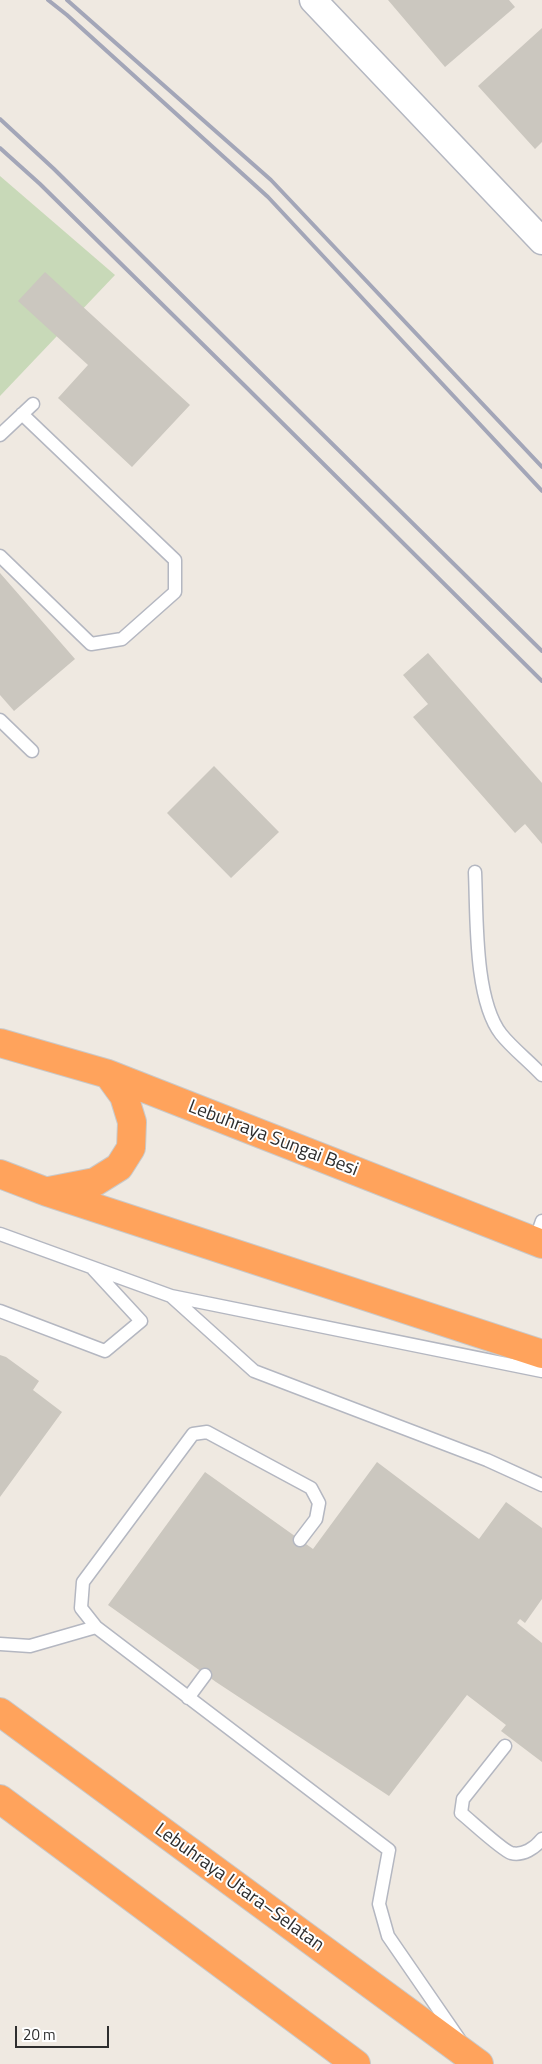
<!DOCTYPE html>
<html>
<head>
<meta charset="utf-8">
<style>
  body { margin:0 }
  #map { position:relative; width:542px; height:2064px; overflow:hidden; background:#efe9e1; font-family:"Titillium Web",sans-serif }
  canvas { display:block }
  .scale { position:absolute; left:15px; top:2026px; width:94px; height:22px; box-sizing:border-box; border:2px solid #2e2e2e; border-top:0; padding-left:6px; font-size:15px; line-height:18px; white-space:nowrap; color:#2e2e2e; -webkit-text-stroke:4px #fff; paint-order:stroke }
</style>
</head>
<body>
<div id="map">
<canvas width="542" height="2064"></canvas>
<div class="scale">20 m</div>
</div>
<script>
const ctx = document.querySelector('canvas').getContext('2d');
ctx.lineJoin = 'round';
function fill(path, color) {
  ctx.fillStyle = color;
  ctx.fill(path, 'evenodd');
}
function trace(path, color, width, dash) {
  ctx.strokeStyle = color;
  ctx.lineWidth = width;
  ctx.lineCap = dash ? 'butt' : 'round';
  ctx.setLineDash(dash || []);
  ctx.stroke(path);
}
function write(font, color, halo, rows, align = 'center') {
  ctx.font = font + ' "Titillium Web",sans-serif';
  ctx.lineWidth = 4;
  ctx.setLineDash([]);
  ctx.textBaseline = 'middle';
  ctx.strokeStyle = halo;
  ctx.fillStyle = color;
  for (const [text, x, y, turn = 0] of rows) {
    ctx.save();
    ctx.translate(x, y);
    ctx.rotate((+turn || 0) * Math.PI / 180);
    ctx.textAlign = isNaN(turn) ? turn : align;
    if (halo) ctx.strokeText(text, 0, 0);
    ctx.fillText(text, 0, 0);
    ctx.restore();
  }
}
fill(new Path2D(`
  M0,176L115,275L0,396Z`), '#c8d9b8');
fill(new Path2D(`
  M388,0H509L515,7L445,67Z
  M542,28V142L535,149L478,86Z
  M45,272L190,405L132,467L58,398L88,365L18,301Z
  M0,573L75,659L14,711L0,695Z
  M428,653L542,783V844L525,824L515,833L413,717L428,704L403,675Z
  M214,766L279,832L231,878L167,813Z
  M0,1355L6,1357L39,1381L33,1390L62,1412L0,1497Z
  M377,1462L479,1539L506,1502L542,1528V1599L525,1623L520,1619L517,1623L542,1643V1762L501,1731L506,1725L467,1695L389,1796L216,1682L108,1605L205,1472L313,1549Z`), '#cbc7bf');
const lane = new Path2D(`
  M0,435L33,404
  M0,556L91,644L122,639L175,592V560L22,414
  M0,720L32,751
  M475,872C477,916 474,999 501,1034C512,1048 529,1061 542,1075
  M0,1234L171,1296L542,1371
  M535,1241L542,1221
  M172,1297L254,1371L487,1460L542,1485
  M0,1311L105,1351L141,1321L93,1269
  M300,1540L316,1519L319,1503L311,1488L207,1432L193,1434L83,1582L81,1608L96,1627L389,1850L379,1904L388,1936L459,2039
  M0,1644L30,1646L96,1627
  M188,1698L205,1675
  M505,1746L463,1799L461,1813C471,1821 502,1850 511,1853C523,1856 535,1848 542,1839`);
const street = new Path2D(`
  M313,0L542,241`);
const highway = new Path2D(`
  M0,1043L108,1074L542,1244
  M0,1174L47,1192L542,1354
  M49,1191L95,1182L119,1167L131,1148L132,1122L124,1096L108,1074
  M0,1712L479,2064
  M0,1799L356,2064`);
trace(lane, '#b4b7c1', 15);
trace(street, '#b4b7c1', 29);
trace(highway, '#c9c9c9', 30);
trace(lane, '#fff', 12);
trace(street, '#fff', 26);
trace(highway, '#ffa35c', 28);
trace(new Path2D(`
  M48,0L67,15L268,197L542,491
  M67,0L271,180L542,467
  M0,119L54,169L542,651
  M0,148L40,184L247,388L542,681`), '#a3a6b8', 4);
write('19px', '#2e2e2e', '#fff', [
  ["Lebuhraya Sungai Besi",273,1139,21],
  ["Lebuhraya Utara–Selatan",239,1888,36]
]);
</script>
</body>
</html>
